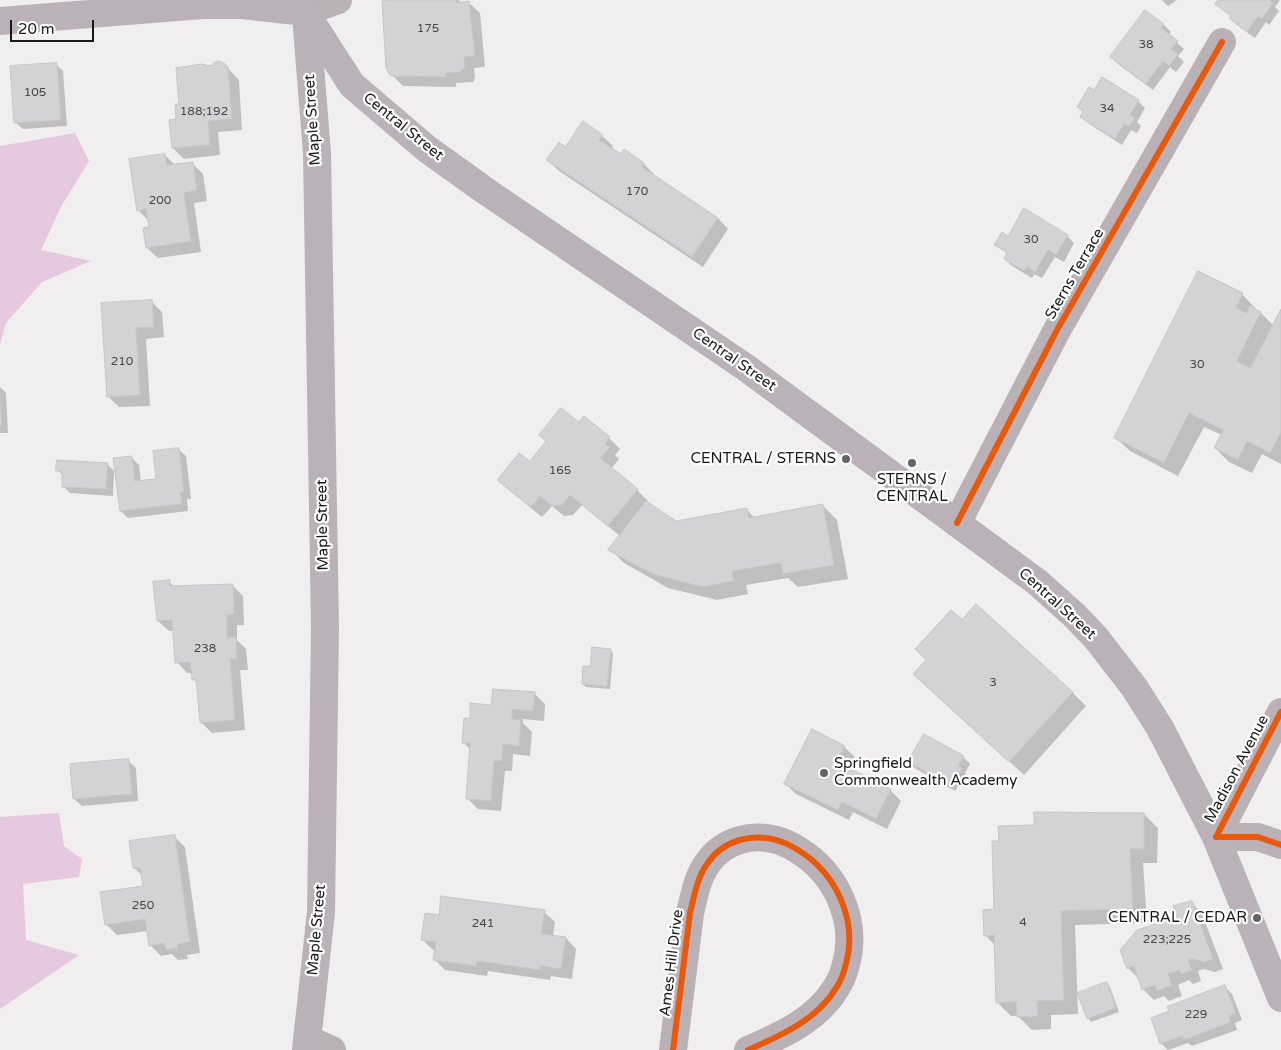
<!DOCTYPE html>
<html>
<head>
<meta charset="utf-8">
<style>
  body { margin:0 }
  #map { position:relative; width:1281px; height:1050px; overflow:hidden; background:#f0eeef; font-family:"Varela Round",sans-serif }
  canvas { display:block }
  .scale { position:absolute; left:10px; top:20px; width:84px; height:22px; box-sizing:border-box; border:2px solid #191819; border-top:0; padding-left:6px; font-size:15px; line-height:18px; white-space:nowrap; color:#191819; -webkit-text-stroke:4px #fff; paint-order:stroke }
</style>
</head>
<body>
<div id="map">
<canvas width="1281" height="1050"></canvas>
<div class="scale">20 m</div>
</div>
<script>
const ctx = document.querySelector('canvas').getContext('2d');
ctx.lineJoin = 'round';
function fill(path, color) {
  ctx.fillStyle = color;
  ctx.fill(path, 'evenodd');
}
function trace(path, color, width, dash) {
  ctx.strokeStyle = color;
  ctx.lineWidth = width;
  ctx.lineCap = dash ? 'butt' : 'round';
  ctx.setLineDash(dash || []);
  ctx.stroke(path);
}
function write(font, color, halo, rows, align = 'center') {
  ctx.font = font + ' "Varela Round",sans-serif';
  ctx.lineWidth = 4.5;
  ctx.setLineDash([]);
  ctx.textBaseline = 'middle';
  ctx.strokeStyle = halo;
  ctx.fillStyle = color;
  for (const [text, x, y, turn = 0] of rows) {
    ctx.save();
    ctx.translate(x, y);
    ctx.rotate((+turn || 0) * Math.PI / 180);
    ctx.textAlign = isNaN(turn) ? turn : align;
    if (halo) ctx.strokeText(text, 0, 0);
    ctx.fillText(text, 0, 0);
    ctx.restore();
  }
}
fill(new Path2D(`
  M75,133L89,161L62,205L41,250L91,261L42,282L6,323L0,345V146Z
  M59,813L64,846L82,859L79,877L23,884L26,940L79,955L0,1009V817Z`), '#e5c9de');
fill(new Path2D(`
  M408,0H458L462,3H469L480,13L485,67L474,68L475,78L473,82L456,83V87L403,86L390,73Z
  M1162,0H1177L1168,6Z
  M1220,0H1280L1275,7L1279,11L1269,25L1266,22L1255,38L1237,25L1230,18L1232,17L1217,4Z
  M1145,11L1164,25L1171,32L1168,35L1184,49L1178,56L1184,62L1176,72L1170,67L1153,90L1118,64L1111,56Z
  M56,64L63,71L67,126L23,129L15,122Z
  M224,64L239,80L242,130L218,132L220,155L184,159L173,148L180,105L211,67Z
  M1138,101L1145,108L1137,122L1141,126L1137,133L1131,130L1122,145L1088,123L1081,116L1084,112Z
  M602,136L613,146L611,149L621,156L644,164L654,174L653,176L718,218L728,229L703,267L559,171L548,160L566,149Z
  M165,155L175,165L192,163L203,174L207,201L194,203L201,252L158,258L147,248L150,228L149,221L138,210Z
  M1067,236L1074,243L1064,262L1055,257L1042,278L1034,274L1032,278L1012,266L1005,259L1008,254L996,245L1008,237Z
  M1242,294L1256,309L1255,310L1261,313L1274,326L1281,311V464L1262,454L1252,473L1229,462L1215,448L1222,435L1204,427L1178,476L1130,451L1115,437Z
  M151,301L162,312L164,337L146,339L150,406L119,407L109,397L102,304Z
  M0,387L6,393L8,433H0Z
  M584,417L609,438L620,449L615,455L619,459L611,469L637,490L648,501L647,503L676,522L747,510L755,518L823,506L837,520L848,579L798,587L788,578L746,585L748,594L717,600L668,588L624,563L610,549L620,536L582,505L573,515L564,516L552,506L542,517L509,490L499,480L530,463L579,424Z
  M178,449L186,456L191,499H187L188,511L128,518L121,511L132,458L139,465L141,482L157,480Z
  M107,464L114,471L113,496L70,493L63,486V476L58,470Z
  M169,582L175,587L232,585L243,596L244,625H237V640L246,649L248,670H240L245,730L212,733L201,722L198,684L193,679L192,673H187L177,662L174,631H169L158,621Z
  M962,621L1072,692L1086,706L1024,775L929,688Z
  M610,650L613,653L610,689L586,687L583,684L591,668Z
  M534,693L545,704L544,721L523,719V723L532,732L530,756L513,754L512,771H505L501,811L478,809L467,798L471,750L463,742L471,719L492,706Z
  M844,747L855,757L849,769L890,790L901,801L887,829L853,812L849,820L796,794L786,784Z
  M963,757L970,764L965,773L968,776L964,783L961,781L955,791L916,769L909,762Z
  M128,761L136,768L138,801L82,806L74,799Z
  M1144,814L1158,828L1157,863H1143L1147,923L1075,925L1078,1014L1051,1015V1029L1032,1030L1018,1016H1011L997,1002L995,945L985,935L996,911L1000,842L1035,827Z
  M174,836L185,847L200,953L187,955L188,959L178,960L172,954L161,956L150,945L148,931L117,935L106,924L144,887L143,876L134,868Z
  M1192,903L1202,914L1223,969L1215,972L1204,969L1198,971L1201,981L1193,984L1189,980L1178,985L1182,996L1169,1001L1164,996L1154,1000L1143,989L1139,979L1128,968L1179,918Z
  M544,912L555,922L553,936L566,938L576,949L572,979L551,976L550,980L488,971L487,976L445,970L434,959L436,950H433L422,939L440,917Z
  M1106,984L1110,987L1119,1012L1091,1022L1088,1018Z
  M1225,987L1232,994L1242,1020L1235,1023L1237,1030L1192,1046L1188,1043L1168,1050L1161,1043Z`), '#0003');
const building = new Path2D(`
  M390,0H456V3L469,1L475,56L464,57L465,67L462,71L460,72L446,73V77L392,76L389,74L386,68L382,1Z
  M1218,0H1269L1273,3L1262,19L1258,16L1247,32L1229,18L1231,16L1215,4Z
  M1145,10L1164,24L1161,28L1178,41L1171,49L1178,54L1169,66L1163,61L1146,84L1110,57Z
  M219,61L224,63L228,67L232,119L208,121L210,145L172,148L169,120L176,119L175,104H179L176,68L201,64L211,66L215,62Z
  M57,63L61,120L14,123L10,66Z
  M1102,77L1139,100L1130,115L1135,118L1129,127L1124,124L1115,139L1080,117L1083,111L1077,107L1089,87L1094,90Z
  M583,121L603,135L599,140L621,154L624,149L644,163L642,167L718,218L692,257L546,160L559,142L565,147Z
  M165,154L167,165L193,162L197,190L184,193L191,241L146,248L143,228L149,227L146,209L137,211L129,159Z
  M1024,208L1068,235L1056,255L1048,250L1035,272L1027,267L1024,271L1004,259L1007,252L994,245L1002,232L1008,236Z
  M1198,271L1243,293L1236,308L1247,313L1250,306L1261,312L1237,361L1250,368L1281,309V432L1270,453L1247,441L1238,460L1214,448L1223,430L1189,413L1164,463L1114,438Z
  M152,300L154,327L136,328L140,395L107,397L101,303Z
  M0,392L2,426H0Z
  M561,408L579,422L584,416L610,437L605,444L610,447L600,458L638,489L608,526L570,495L562,505L552,506L540,496L531,507L497,480L519,453L530,461L546,441L539,435Z
  M179,448L184,492H180L182,504L120,511L113,458L132,456L135,481L156,479L153,451Z
  M57,460L108,463L106,489L62,487V471H56Z
  M646,501L676,521L747,508L749,518L823,504L834,565L783,574L781,563L732,571L734,581L702,587L653,574L608,550Z
  M170,580V586L233,584L234,614L227,615V638L236,637L237,659H230L235,720L200,723L196,679L192,680L190,662L175,663L172,620L157,621L153,582Z
  M976,604L1073,692L1009,762L913,674L926,660L915,649L951,610L962,619Z
  M592,647L611,649L607,686L582,684L583,666H590Z
  M493,689L535,692L533,711L512,709V719L521,720L519,746L503,744L502,761H494L491,801L466,799L470,743H462L464,718H470V703L491,705Z
  M812,729L845,746L837,762L891,789L876,819L842,802L838,810L784,784Z
  M924,734L964,756L958,766L962,768L957,777L953,775L948,784L908,762Z
  M129,759L132,794L73,799L70,764Z
  M1034,812L1144,813V849H1130L1133,909L1061,911L1064,1000L1037,1001L1038,1016L1017,1017L1016,1002L996,1003L994,935L984,936L983,910L994,909L992,841H999L998,826L1034,825Z
  M175,835L190,942L177,944L178,948L166,950L164,943L149,946L145,919L105,925L100,892L143,886L140,868H133L129,841Z
  M441,896L545,910L541,934L566,937L561,969L541,966L540,970L477,961L476,966L433,960L436,942L421,940L425,913L439,915Z
  M1192,901L1213,959L1204,962L1193,959L1188,960L1192,970L1181,974L1180,970L1168,974L1172,985L1157,991L1155,985L1142,990L1134,966L1127,969L1120,950L1137,930L1177,917L1173,906Z
  M1107,982L1116,1008L1087,1019L1077,993Z
  M1225,985L1236,1013L1229,1016L1231,1022L1184,1040L1182,1036L1160,1044L1151,1018L1169,1011L1167,1007Z`);
fill(building, '#d4d2d4');
trace(building, '#c7c5c6', 1);
trace(new Path2D(`
  M305,12L338,0
  M957,523L1057,330L1222,42
  M1281,712L1216,837H1258L1281,845
  M307,1039L332,1050
  M673,1050L690,913C694,897 697,878 707,864C715,852 726,844 740,840C760,834 781,839 798,850C836,873 858,920 846,964C844,972 841,981 836,988C817,1020 780,1036 748,1050`), '#b9b1b6', 28);
trace(new Path2D(`
  M305,12L352,85L427,149L487,192L745,367L1037,582L1074,615L1096,638L1134,687L1160,728L1216,837L1281,998
  M306,16L317,153L325,627L321,912L306,1050
  M0,21L203,5H242L305,12`), '#bab2b8', 28);
trace(new Path2D(`
  M957,523L1057,330L1222,42
  M1281,712L1216,837H1258L1281,845
  M673,1050L690,913C694,897 697,878 707,864C715,852 726,844 740,840C760,834 781,839 798,850C836,873 858,920 846,964C844,972 841,981 836,988C817,1020 780,1036 748,1050`), '#e8590c', 6);
for (const [x, y, r, color] of [
  [846,459,5,"#646364"],
  [912,463,5,"#646364"],
  [824,773,5,"#646364"],
  [1257,918,5,"#646364"]
]) {
  const dot = new Path2D();
  dot.arc(x, y, r, 0, 2 * Math.PI);
  ctx.fillStyle = color;
  ctx.fill(dot);
  trace(dot, '#fff', 2);
}
write('12px', '#484648', null, [
  ["175",428,29],
  ["38",1146,45],
  ["105",35,93],
  ["34",1107,109],
  ["188;192",204,112],
  ["170",637,192],
  ["200",160,201],
  ["30",1031,240],
  ["210",122,362],
  ["30",1197,365],
  ["165",560,471],
  ["238",205,649],
  ["3",993,683],
  ["250",143,906],
  ["4",1023,923],
  ["241",483,924],
  ["223;225",1167,940],
  ["229",1196,1015]
]);
write('15px', '#191819', '#fff', [
  ["Maple Street",313,120,-94],
  ["Central Street",403,127,39],
  ["Sterns Terrace",1075,274,-60],
  ["Central Street",734,360,35],
  ["Maple Street",323,525,-91],
  ["Central Street",1057,604,42],
  ["Madison Avenue",1237,769,-62],
  ["Maple Street",317,930,-85],
  ["Ames Hill Drive",672,963,-83]
]);
write('15px', '#191819', '#fff', [
  ["CENTRAL / STERNS",836,459],
  ["STERNS /",912,480,"center"],
  ["CENTRAL",912,497,"center"],
  ["Springfield",834,764,"left"],
  ["Commonwealth Academy",834,781,"left"],
  ["CENTRAL / CEDAR",1247,918]
], 'right');
</script>
</body>
</html>
